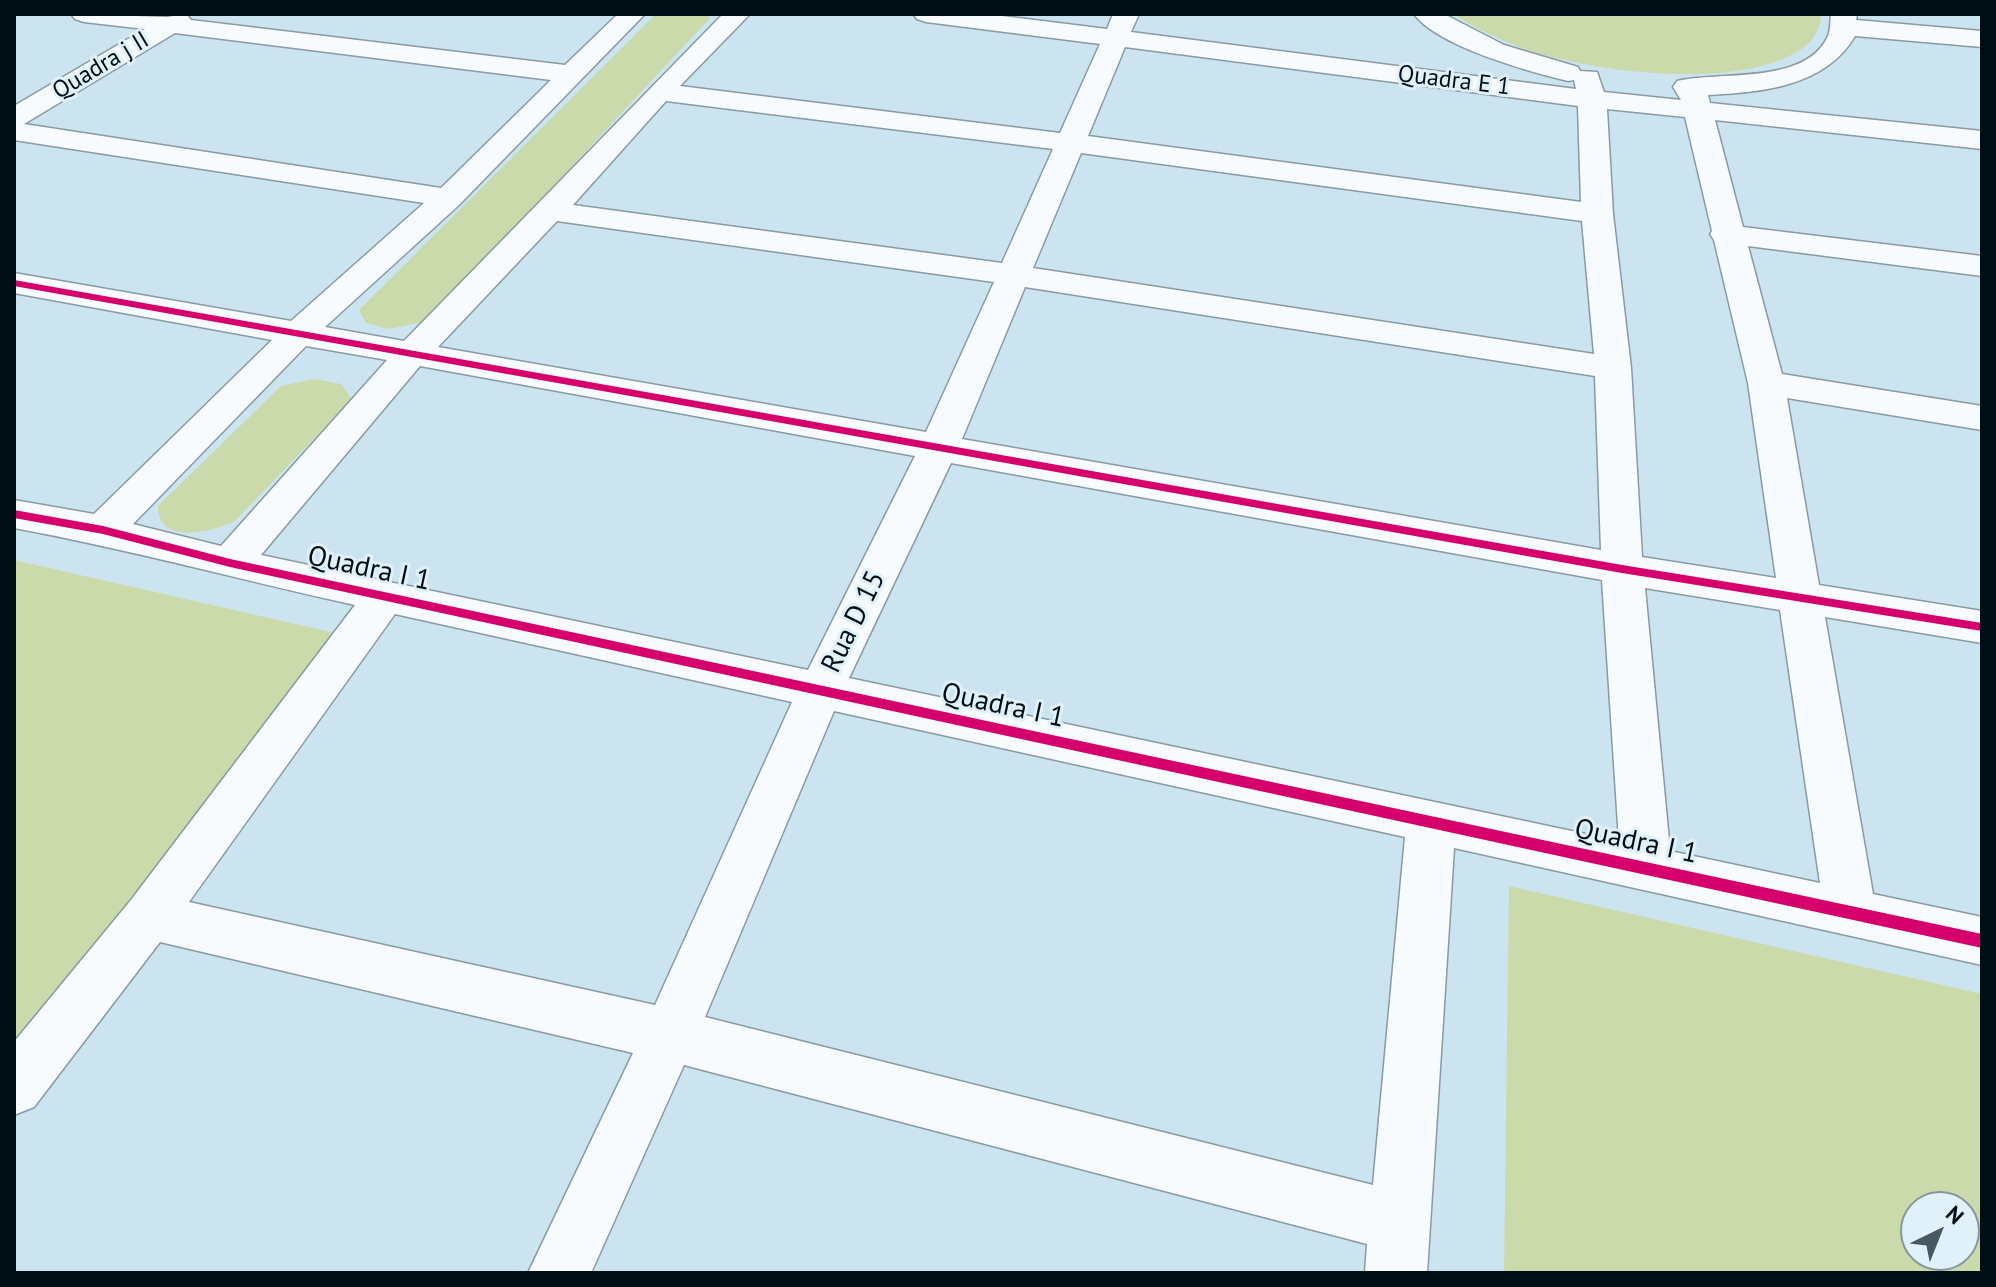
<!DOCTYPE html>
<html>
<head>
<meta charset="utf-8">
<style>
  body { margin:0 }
  #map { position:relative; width:1996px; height:1287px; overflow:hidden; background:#cce4f0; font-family:"PT Sans",sans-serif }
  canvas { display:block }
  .frame { position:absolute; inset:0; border:16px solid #010d15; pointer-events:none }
  .north { position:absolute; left:1900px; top:1191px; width:80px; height:80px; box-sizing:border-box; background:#e0f1fa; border:2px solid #87969e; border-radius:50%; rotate:43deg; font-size:22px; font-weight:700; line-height:32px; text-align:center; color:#010d15 }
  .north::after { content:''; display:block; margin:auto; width:28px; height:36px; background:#485862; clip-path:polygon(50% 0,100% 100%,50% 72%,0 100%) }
</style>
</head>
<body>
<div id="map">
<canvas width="1996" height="1287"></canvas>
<div class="frame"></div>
<div class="north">N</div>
</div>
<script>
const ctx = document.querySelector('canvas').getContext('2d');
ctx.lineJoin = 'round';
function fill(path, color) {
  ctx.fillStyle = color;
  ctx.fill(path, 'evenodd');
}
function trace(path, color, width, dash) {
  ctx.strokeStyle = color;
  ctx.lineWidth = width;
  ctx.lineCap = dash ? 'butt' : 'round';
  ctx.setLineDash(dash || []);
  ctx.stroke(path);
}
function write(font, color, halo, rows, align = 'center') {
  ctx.font = font + ' "PT Sans",sans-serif';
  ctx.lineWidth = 6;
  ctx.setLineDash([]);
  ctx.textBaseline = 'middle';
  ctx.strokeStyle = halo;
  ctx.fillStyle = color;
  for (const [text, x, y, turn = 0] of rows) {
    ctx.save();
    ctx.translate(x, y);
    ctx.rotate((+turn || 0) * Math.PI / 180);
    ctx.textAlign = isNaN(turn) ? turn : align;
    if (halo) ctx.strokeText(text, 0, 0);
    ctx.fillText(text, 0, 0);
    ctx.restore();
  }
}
fill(new Path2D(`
  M656,14H706L710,18L428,321L388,329L366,323L359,310Z
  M1454,14H1819L1821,21C1818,28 1815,37 1810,42C1754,95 1586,72 1519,47C1496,38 1474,28 1454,14Z
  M314,379L341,384L352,399L235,521C213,532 157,546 158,506L281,386Z
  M14,560L344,635L14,1045Z
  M1509,886L1982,994V1273H1504ZM1964,1207V1255H1916V1207Z`), '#cbdaaa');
const minor = new Path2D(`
  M71,14L167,17L186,14L191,20L565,65L618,14H645L459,205L325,327L404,341L723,14H750L680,86L1060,133L1100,44L926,22L917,19L913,14H986L1107,29L1113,14H1139L1131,32L1576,89L1574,80L1568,81C1530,72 1437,46 1414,14H1444L1504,45L1578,67L1580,71L1597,72L1604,92L1681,100L1673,87L1677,81C1718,71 1804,85 1827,38C1831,31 1830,22 1831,14H1857L1856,20L1982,31V47L1855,36C1825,87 1762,92 1708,95L1710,103L1982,131V149L1715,120L1743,227L1982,256V276L1748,246L1782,374L1982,406V430L1787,398L1819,585L1982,611V643L1825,617L1873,894L1982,917V965L1454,848L1427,1273H1365L1367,1244L684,1065L591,1273H528L633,1053L160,942L34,1107L14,1115V1042L131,900L355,605C241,580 129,549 14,528V500L94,514L272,340L14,293V273L291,321L424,203L14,140V106L145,29L84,22L75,19ZM175,33L551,80L441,188L24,124ZM1125,47L1578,106L1581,202L1088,136ZM666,101L1053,149L1002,263L573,205ZM1607,109L1685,117L1712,231L1710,234L1714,240L1748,383L1776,578L1642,557L1631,368L1613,214ZM1081,153L1582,221L1594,354L1033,268ZM557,221L994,282L926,432L438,347ZM1025,287L1595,376L1601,550L962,439ZM306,346L387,360L221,546L133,524ZM420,366L915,456L808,670L261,555ZM951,463L1602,580L1619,841L849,678ZM1645,588L1780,610L1820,883L1670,851ZM395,614L792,702L655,1005L189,902ZM834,711L1405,837L1373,1185L705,1017Z`);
trace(minor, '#889aa4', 3);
fill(minor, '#f7fbfd');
fill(new Path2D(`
  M14,280L1622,565L1982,623V631L1622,573L14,286Z
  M14,510L103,526L230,559L1982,934V948L230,567L103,534L14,518Z`), '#d6006c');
write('24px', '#010d15', '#e0f1fa', [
  ["Quadra j II",101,66,-31],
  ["Quadra E 1",1454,81,7]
]);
write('28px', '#010d15', '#e0f1fa', [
  ["Quadra I 1",369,569,12],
  ["Rua D 15",854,622,-64],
  ["Quadra I 1",1003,706,12],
  ["Quadra I 1",1636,842,12]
]);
</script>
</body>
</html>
